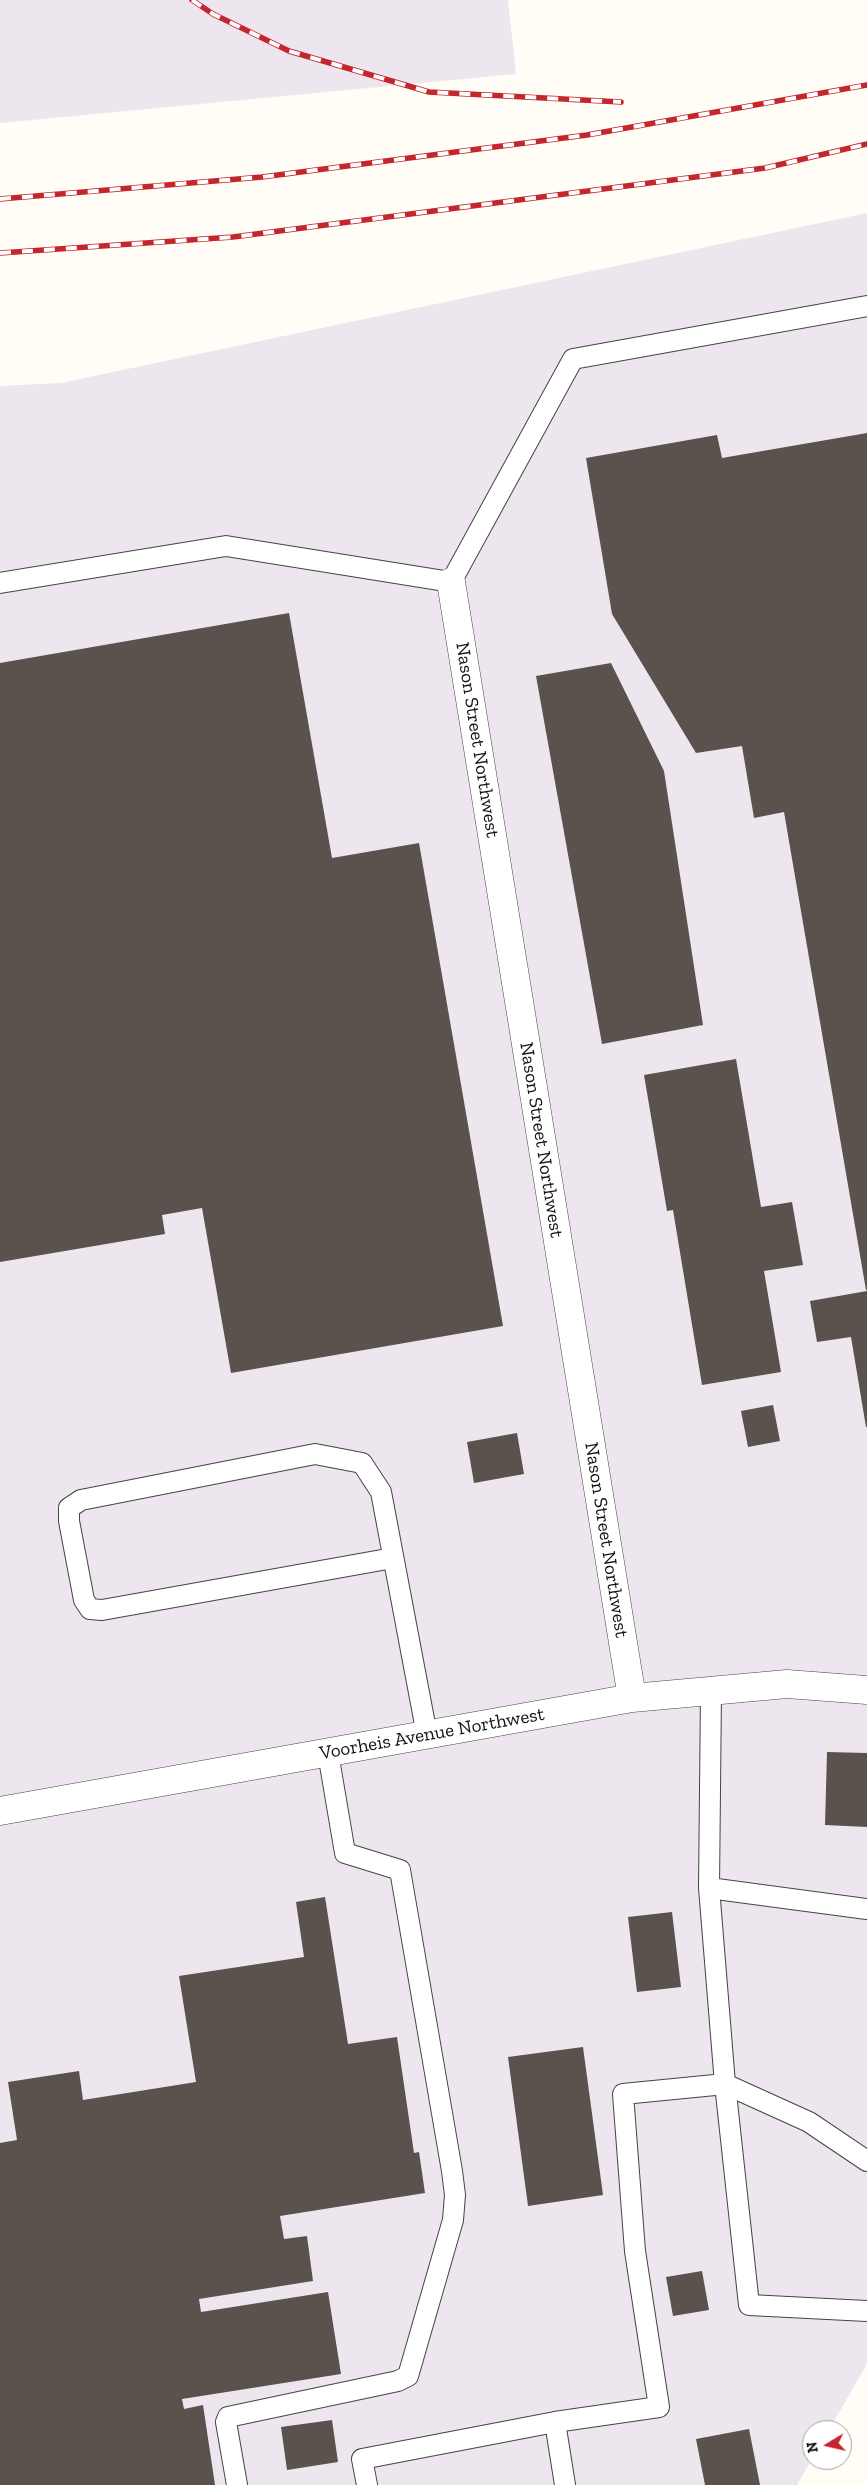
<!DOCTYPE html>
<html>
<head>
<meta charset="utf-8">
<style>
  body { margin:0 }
  #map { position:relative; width:867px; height:2485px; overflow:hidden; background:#fffdf5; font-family:"Zilla Slab",serif }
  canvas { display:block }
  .north { position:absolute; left:802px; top:2420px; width:50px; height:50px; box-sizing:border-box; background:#fff; border:1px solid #a0a0a0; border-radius:50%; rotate:261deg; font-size:14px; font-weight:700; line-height:20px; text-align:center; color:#111 }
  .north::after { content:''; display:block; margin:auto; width:18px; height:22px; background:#c4262e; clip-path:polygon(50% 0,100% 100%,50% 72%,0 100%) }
</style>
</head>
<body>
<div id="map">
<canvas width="867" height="2485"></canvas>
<div class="north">N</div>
</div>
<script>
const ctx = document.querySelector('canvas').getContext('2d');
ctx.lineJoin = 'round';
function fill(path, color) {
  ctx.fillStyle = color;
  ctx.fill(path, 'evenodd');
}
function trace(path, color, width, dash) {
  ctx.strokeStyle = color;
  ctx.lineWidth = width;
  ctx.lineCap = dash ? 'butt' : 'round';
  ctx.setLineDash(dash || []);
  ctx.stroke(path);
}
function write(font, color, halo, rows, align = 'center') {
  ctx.font = font + ' "Zilla Slab",serif';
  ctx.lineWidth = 5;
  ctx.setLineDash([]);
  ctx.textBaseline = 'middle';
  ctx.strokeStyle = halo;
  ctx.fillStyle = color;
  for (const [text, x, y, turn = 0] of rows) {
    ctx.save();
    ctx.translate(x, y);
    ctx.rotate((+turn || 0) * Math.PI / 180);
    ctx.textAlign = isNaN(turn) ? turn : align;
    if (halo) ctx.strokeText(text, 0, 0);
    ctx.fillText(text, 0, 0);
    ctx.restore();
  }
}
fill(new Path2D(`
  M0,0H508L516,74L0,123Z
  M867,213V2364L829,2430H812V2459L797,2485H0V386L61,383Z`), '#eee6ef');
fill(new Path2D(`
  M867,433V1290H866L784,812L754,818L742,746L696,753L612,614L586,458L717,435L722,458Z
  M289,613L332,858L419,843L503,1326L231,1373L202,1208L162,1215L165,1234L0,1262V663Z
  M611,663L664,771L703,1025L602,1044L536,676Z
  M736,1059L761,1207L792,1202L803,1265L764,1271L781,1372L702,1385L673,1210L667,1211L644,1075Z
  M867,1291V1427H866L851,1337L817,1342L810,1301Z
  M773,1405L780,1441L748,1447L741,1411Z
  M517,1433L524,1474L474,1483L467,1442Z
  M827,1752L867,1753V1827L825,1825Z
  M325,1897L348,2044L397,2037L414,2153L419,2152L425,2193L280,2216L284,2239L307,2236L313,2281L199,2299L201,2312L328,2292L341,2374L182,2399L184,2409L203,2405L215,2485H0V2143L17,2140L8,2082L79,2071L83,2100L196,2082L179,1976L304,1957L296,1902Z
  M672,1912L681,1987L637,1992L628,1917Z
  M583,2047L603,2195L528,2206L508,2057Z
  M702,2271L709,2310L673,2316L666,2277Z
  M332,2420L338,2462L287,2470L281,2427Z
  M749,2429L760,2485H705L696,2439Z`), '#5a524d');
const lane = new Path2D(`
  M0,583L226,546L451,582L573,359L867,306
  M393,1558L102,1610L90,1609L84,1600L69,1521V1508L81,1500L315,1454L362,1463L381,1492L427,1735
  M709,1888L711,1691
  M867,1909L709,1888L725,2084L749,2305L867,2311
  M555,2422L659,2407L635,2251L623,2094L725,2084L809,2122L867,2161
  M237,2485L226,2422L228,2417L398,2381L408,2376L453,2220L455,2195L452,2171L400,1870L345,1853L328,1753
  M367,2485L362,2459L555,2422L565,2485`);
const street = new Path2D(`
  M451,582L632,1698
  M0,1811L632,1698L787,1684L867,1690`);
trace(lane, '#444', 22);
trace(street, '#444', 29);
trace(lane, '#fff', 20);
trace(street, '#fff', 28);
const rail = new Path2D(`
  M192,0L213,14L289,51L429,92L621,102
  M0,199L262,177L587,135L867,85
  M0,253L233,237L765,168L867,144`);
trace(rail, '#c4262e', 5.5);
trace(rail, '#fff', 4, [11]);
write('19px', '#111', '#fff', [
  ["Nason Street Northwest",477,740,81],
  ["Nason Street Northwest",541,1140,81],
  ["Nason Street Northwest",606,1540,81],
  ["Voorheis Avenue Northwest",432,1734,-10]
]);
</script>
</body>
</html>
